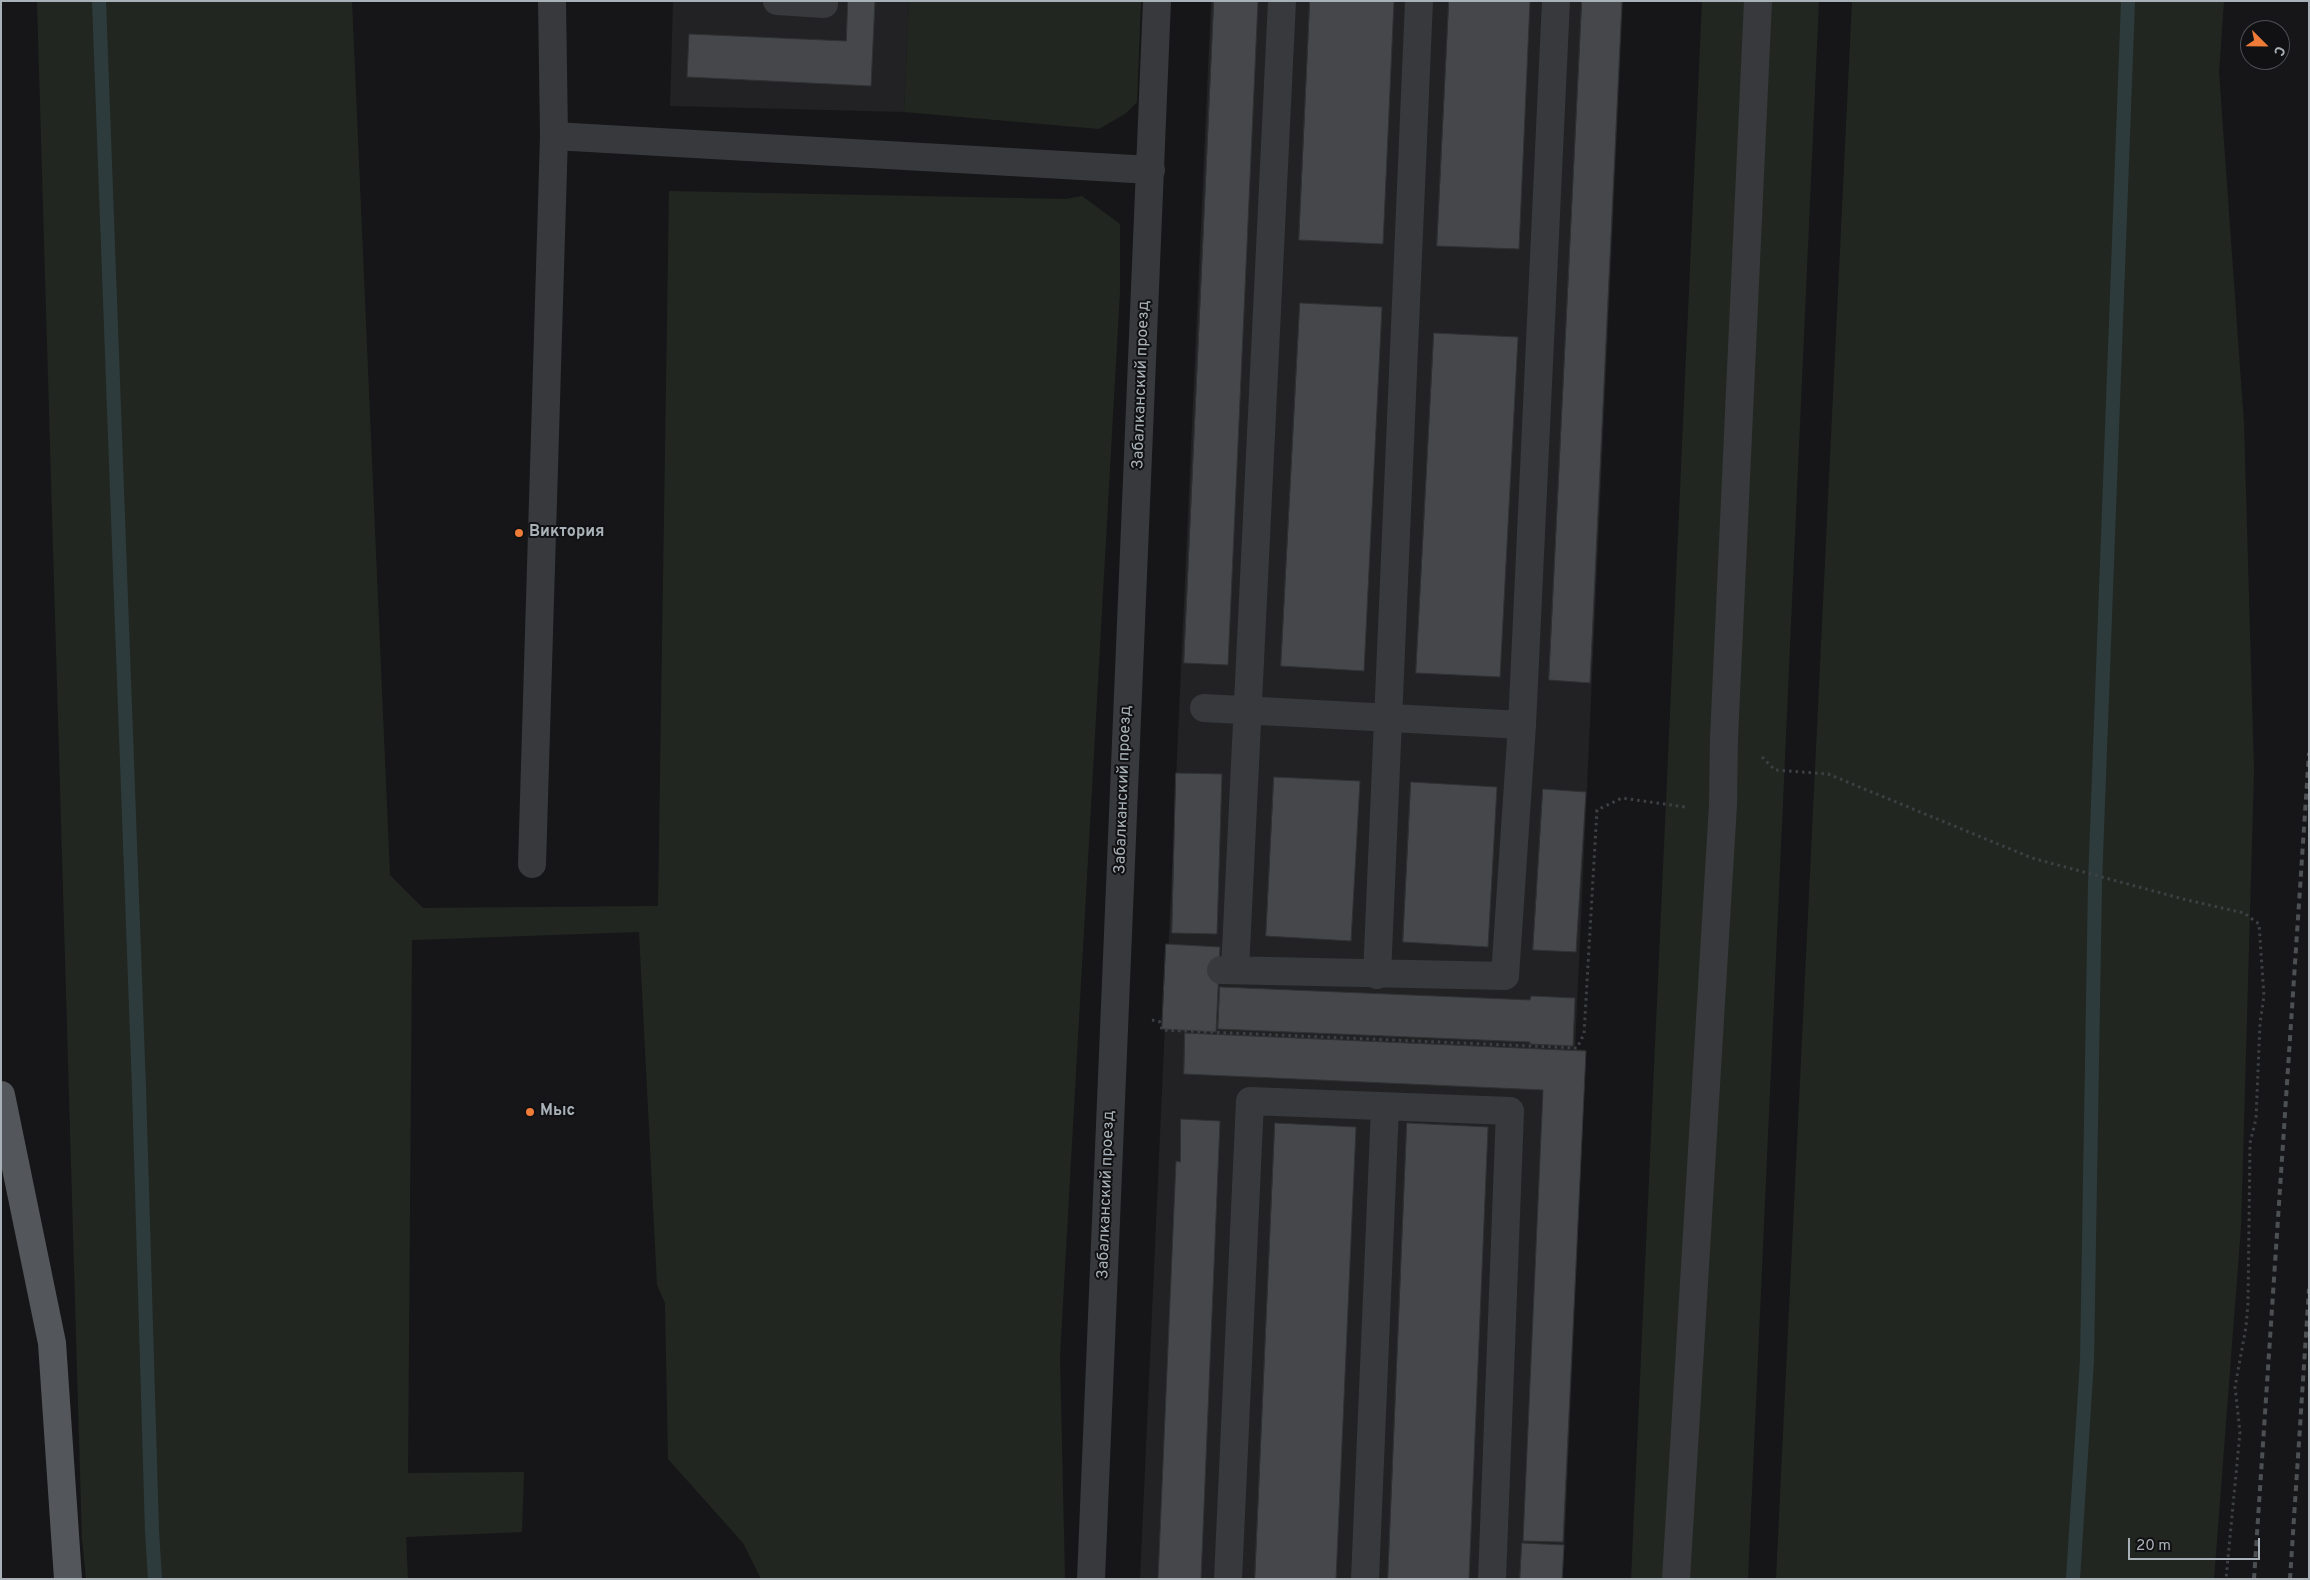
<!DOCTYPE html>
<html>
<head>
<meta charset="utf-8">
<style>
  body { margin:0 }
  #map { position:relative; width:2310px; height:1580px; overflow:hidden; background:#161618; font-family:Overpass,sans-serif }
  canvas { display:block }
  .frame { position:absolute; inset:0; border:2px solid #a8b1b7; pointer-events:none }
  .north { position:absolute; left:2240px; top:20px; width:50px; height:50px; box-sizing:border-box; background:#111113; border:1px solid #4d5155; border-radius:50%; rotate:113deg; font-size:14px; font-weight:700; line-height:20px; text-align:center; color:#a8b1b7 }
  .north::after { content:''; display:block; margin:auto; width:18px; height:22px; background:#ee7b37; clip-path:polygon(50% 0,100% 100%,50% 72%,0 100%) }
  .scale { position:absolute; left:2128px; top:1538px; width:132px; height:22px; box-sizing:border-box; border:2px solid #a8b1b7; border-top:0; padding-left:6px; font-size:15px; line-height:18px; white-space:nowrap; color:#a8b1b7; -webkit-text-stroke:4px #111113; paint-order:stroke }
</style>
</head>
<body>
<div id="map">
<canvas width="2310" height="1580"></canvas>
<div class="frame"></div>
<div class="north">С</div>
<div class="scale">20 m</div>
</div>
<script>
const ctx = document.querySelector('canvas').getContext('2d');
ctx.lineJoin = 'round';
function fill(path, color) {
  ctx.fillStyle = color;
  ctx.fill(path, 'evenodd');
}
function trace(path, color, width, dash) {
  ctx.strokeStyle = color;
  ctx.lineWidth = width;
  ctx.lineCap = dash ? 'butt' : 'round';
  ctx.setLineDash(dash || []);
  ctx.stroke(path);
}
function write(font, color, halo, rows, align = 'center') {
  ctx.font = font + ' Overpass,sans-serif';
  ctx.lineWidth = 4;
  ctx.setLineDash([]);
  ctx.textBaseline = 'middle';
  ctx.strokeStyle = halo;
  ctx.fillStyle = color;
  for (const [text, x, y, turn = 0] of rows) {
    ctx.save();
    ctx.translate(x, y);
    ctx.rotate((+turn || 0) * Math.PI / 180);
    ctx.textAlign = isNaN(turn) ? turn : align;
    if (halo) ctx.strokeText(text, 0, 0);
    ctx.fillText(text, 0, 0);
    ctx.restore();
  }
}
fill(new Path2D(`
  M673,1H909L904,112L670,106Z
  M1211,1H1623L1575,1049L1586,1050L1563,1579H1140Z`), '#222224');
fill(new Path2D(`
  M37,1H352L390,875L423,908L658,906L669,191L1066,199L1082,196L1120,224V291L1060,1356L1065,1579H761L743,1543L668,1459L665,1303L657,1285L639,932L412,940L408,1473L524,1472L522,1532L406,1537L408,1579H86L82,1539Z
  M909,1H1141L1137,102L1125,114L1099,129L904,112Z
  M1702,1H1819L1748,1579H1631Z
  M1852,1H2224L2219,72L2244,424L2254,771L2241,1227L2214,1579H1776Z`), '#212720');
trace(new Path2D(`
  M99,1L139,1088L152,1531L155,1579
  M2073,1579L2087,1360L2095,883L2128,1`), '#2e3b3d', 14);
const building = new Path2D(`
  M848,1H875L871,86L687,77L689,34L846,41Z
  M1214,1H1258L1228,665L1184,663Z
  M1310,1H1394L1383,244L1299,240Z
  M1449,1H1530L1519,249L1437,246Z
  M1582,1H1622L1590,683L1549,680Z
  M1300,303L1382,307L1364,671L1281,666Z
  M1434,333L1518,337L1500,677L1416,673Z
  M1176,773L1222,774L1217,934L1172,933Z
  M1274,777L1360,781L1351,941L1266,936Z
  M1411,782L1497,787L1488,947L1403,942Z
  M1543,789L1586,792L1576,952L1533,950Z
  M1166,944L1220,947L1216,1032L1162,1029Z
  M1220,987L1530,1000L1531,996L1575,998L1573,1046L1530,1044V1042L1218,1029Z
  M1185,1033L1586,1051L1563,1542L1523,1541L1543,1090L1184,1074Z
  M1181,1119L1220,1121L1201,1579H1158L1176,1161L1180,1162Z
  M1275,1123L1356,1127L1336,1579H1255Z
  M1407,1123L1488,1127L1469,1579H1388Z
  M1522,1543L1564,1545L1562,1579H1520Z`);
fill(building, '#45474b');
trace(building, '#303133', 1);
trace(new Path2D(`
  M1762,757L1775,770L1828,774L2032,858L2183,899L2244,913L2259,924L2264,996L2260,1023L2256,1119L2250,1143L2248,1303L2246,1327L2235,1387L2240,1432L2226,1579
  M1152,1020L1160,1022L1162,1030L1577,1048L1584,1034L1597,810L1622,798L1685,807`), '#3d4143', 3, [2.5, 4]);
trace(new Path2D(`
  M777,1L824,4V1
  M554,136L1151,170
  M1204,708L1522,725
  M532,864L554,136L552,1
  M1221,970L1505,976L1522,725L1556,1
  M1235,970L1282,1
  M1377,975L1419,1
  M1091,1579L1157,1
  M1228,1579L1250,1101L1510,1111L1492,1579
  M1365,1579L1385,1107
  M1676,1579L1723,805L1724,738L1758,1`), '#37393c', 28);
trace(new Path2D(`
  M1,1095L52,1343L68,1579`), '#53575b', 28);
trace(new Path2D(`
  M2254,1579L2309,753
  M2290,1579L2309,1289`), '#4c5053', 4, [6, 5]);
for (const [x, y, r, color] of [
  [519,533,5,"#ee7b37"],
  [530,1112,5,"#ee7b37"]
]) {
  const dot = new Path2D();
  dot.arc(x, y, r, 0, 2 * Math.PI);
  ctx.fillStyle = color;
  ctx.fill(dot);
  trace(dot, '#111113', 2);
}
write('16px', '#a8b1b7', '#111113', [
  ["Забалканский проезд",1142,385,-88],
  ["Забалканский проезд",1124,790,-88],
  ["Забалканский проезд",1107,1195,-88]
]);
write('bold 16px', '#a8b1b7', '#111113', [
  ["Виктория",529,533],
  ["Мыс",540,1112]
], 'left');
</script>
</body>
</html>
